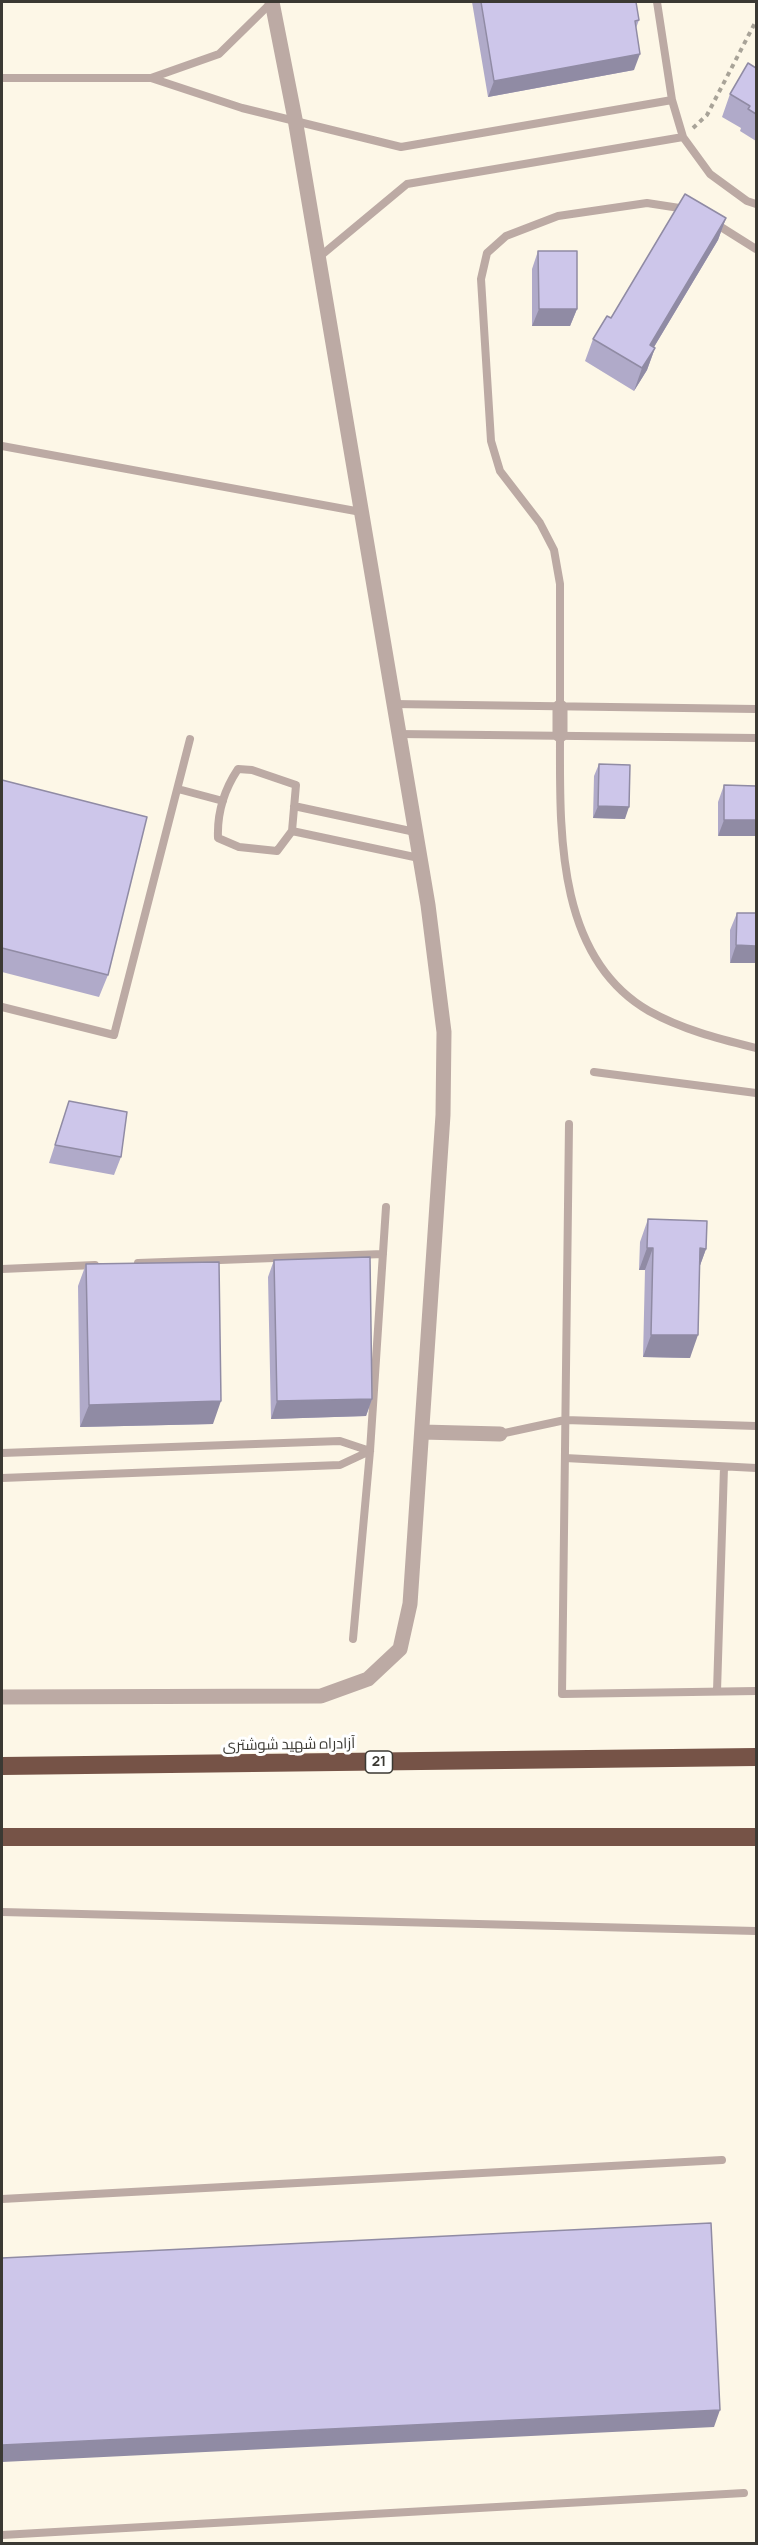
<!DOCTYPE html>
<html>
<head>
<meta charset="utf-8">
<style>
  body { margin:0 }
  #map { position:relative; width:758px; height:2545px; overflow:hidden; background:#fdf7e7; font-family:Manrope,sans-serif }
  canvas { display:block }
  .frame { position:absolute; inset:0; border:3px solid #3b3933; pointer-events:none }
</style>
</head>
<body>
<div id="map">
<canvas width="758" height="2545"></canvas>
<div class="frame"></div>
</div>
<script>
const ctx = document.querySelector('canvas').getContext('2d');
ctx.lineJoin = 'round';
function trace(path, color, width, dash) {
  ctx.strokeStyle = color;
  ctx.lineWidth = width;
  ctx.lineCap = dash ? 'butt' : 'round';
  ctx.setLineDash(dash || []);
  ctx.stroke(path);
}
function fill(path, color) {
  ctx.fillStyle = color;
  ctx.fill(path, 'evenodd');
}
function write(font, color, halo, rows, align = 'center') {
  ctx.font = font + ' Manrope,Cairo,sans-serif';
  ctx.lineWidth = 6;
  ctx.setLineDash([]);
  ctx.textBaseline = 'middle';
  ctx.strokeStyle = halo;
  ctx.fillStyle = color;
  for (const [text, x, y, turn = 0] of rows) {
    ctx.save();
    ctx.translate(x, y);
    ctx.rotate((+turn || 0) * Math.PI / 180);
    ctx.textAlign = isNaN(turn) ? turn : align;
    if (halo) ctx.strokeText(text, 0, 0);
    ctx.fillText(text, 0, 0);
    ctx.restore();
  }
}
trace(new Path2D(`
  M693,128L707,115L756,21`), '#a8a398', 4, [4.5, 4.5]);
trace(new Path2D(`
  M657,2L672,100L683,137L710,174L747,201L756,204
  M2,78H151L242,108L401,147L672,100
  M151,78L219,54L272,2
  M713,222L756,249
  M318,258L407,184L683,137
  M2,446L361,512
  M393,704L756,709
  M560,707V584L554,550L540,523L500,471L491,441L481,279L487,253L506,236L558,216L647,203L686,209
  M398,734L756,738
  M560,735C560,829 555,957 649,1011C683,1030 720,1039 756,1048
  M238,769L252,770L296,785L292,831L277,851L239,847L218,838C217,813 224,790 238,769Z
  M178,789L223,801
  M294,806L415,832
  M292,831L419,858
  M2,1007L114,1035L190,739
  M594,1072L756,1093
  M569,1124L562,1694L756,1691
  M138,1263L383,1254
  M2,1269L95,1265
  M500,1434L565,1420L756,1426
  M2,1453L340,1441L370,1451
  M565,1458L756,1468
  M2,1478L340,1465L370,1451
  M353,1639L370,1451L386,1207
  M717,1691L724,1467
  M2,1912L756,1931
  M2,2199L722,2160
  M2,2535L744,2493`), '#bcaaa4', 8);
trace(new Path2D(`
  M560,735V707
  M422,1432L500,1434
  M2,1697L321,1696L368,1679L400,1649L410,1604L443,1115L444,1032L428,905L295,119L272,2`), '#bcaaa4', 15);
trace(new Path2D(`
  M2,1766L756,1757
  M2,1837H756`), '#765347', 18);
fill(new Path2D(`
  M472,2H636L639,20L636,28L634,70L488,97Z
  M756,68V141L740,131L741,128L722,117L730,94Z
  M726,218L718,240L654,347L655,348L647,370L634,391L585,361L593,339L611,318Z
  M538,251L577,309L570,326H532V269Z
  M599,764L625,819L593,818L594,776Z
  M2,780L108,975L99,997L2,972Z
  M724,785L756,786L718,836V802Z
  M737,913H756L730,963V930Z
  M69,1101L121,1157L114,1175L49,1163Z
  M648,1219L706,1249L699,1268L690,1358L643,1357L645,1270H639L640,1242Z
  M274,1260L372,1399L366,1416L271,1419L268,1277Z
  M86,1264L213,1424L80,1427L78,1286Z`), '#b0aac9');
fill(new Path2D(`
  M640,54L634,70L488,97L494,81Z
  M726,218L718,240L642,367L650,345Z
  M539,309H577L570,326H532Z
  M655,348L647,370L634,391L642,368Z
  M598,806L629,807L625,819L593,818Z
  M724,820H756V836H718Z
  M736,945L756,946V963H730Z
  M647,1248H653L645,1270H639Z
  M700,1248L706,1249L698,1271Z
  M651,1335H698L690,1358L643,1357Z
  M372,1399L366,1416L271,1419L277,1401Z
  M221,1401L213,1424L80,1427L89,1405Z
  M720,2410L714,2427L2,2462V2445Z`), '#908ba4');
const building = new Path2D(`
  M481,2H636L639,20L635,21L640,54L494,81Z
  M748,63L756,68V114L748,109L750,106L730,94Z
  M685,194L726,218L650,345L655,348L642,368L593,339L607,316L611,318Z
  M538,251H577V309H539Z
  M599,764L630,765L629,807L598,806Z
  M2,780L147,817L108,975L2,948Z
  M724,785L756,786V820H724Z
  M737,913H756V946L736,945Z
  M69,1101L127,1112L121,1157L55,1145Z
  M648,1219L707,1221L706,1249L700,1248L698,1335H651L653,1248H647Z
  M370,1257L372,1399L277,1401L274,1260Z
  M219,1262L221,1401L89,1405L86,1264Z
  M711,2223L720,2410L2,2445V2258Z`);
fill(building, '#cdc6ea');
trace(building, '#908ba4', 1.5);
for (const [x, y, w] of [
  [379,1762,27]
]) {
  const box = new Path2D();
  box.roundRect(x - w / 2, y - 11, w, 22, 4.5);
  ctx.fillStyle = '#fff';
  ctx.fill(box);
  trace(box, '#3b3933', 1.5);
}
write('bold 14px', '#3b3933', null, [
  ["21",379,1762]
]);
write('15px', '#3b3933', '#fff', [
  ["آزادراه شهید شوشتری",289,1745,-1]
]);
</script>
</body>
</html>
